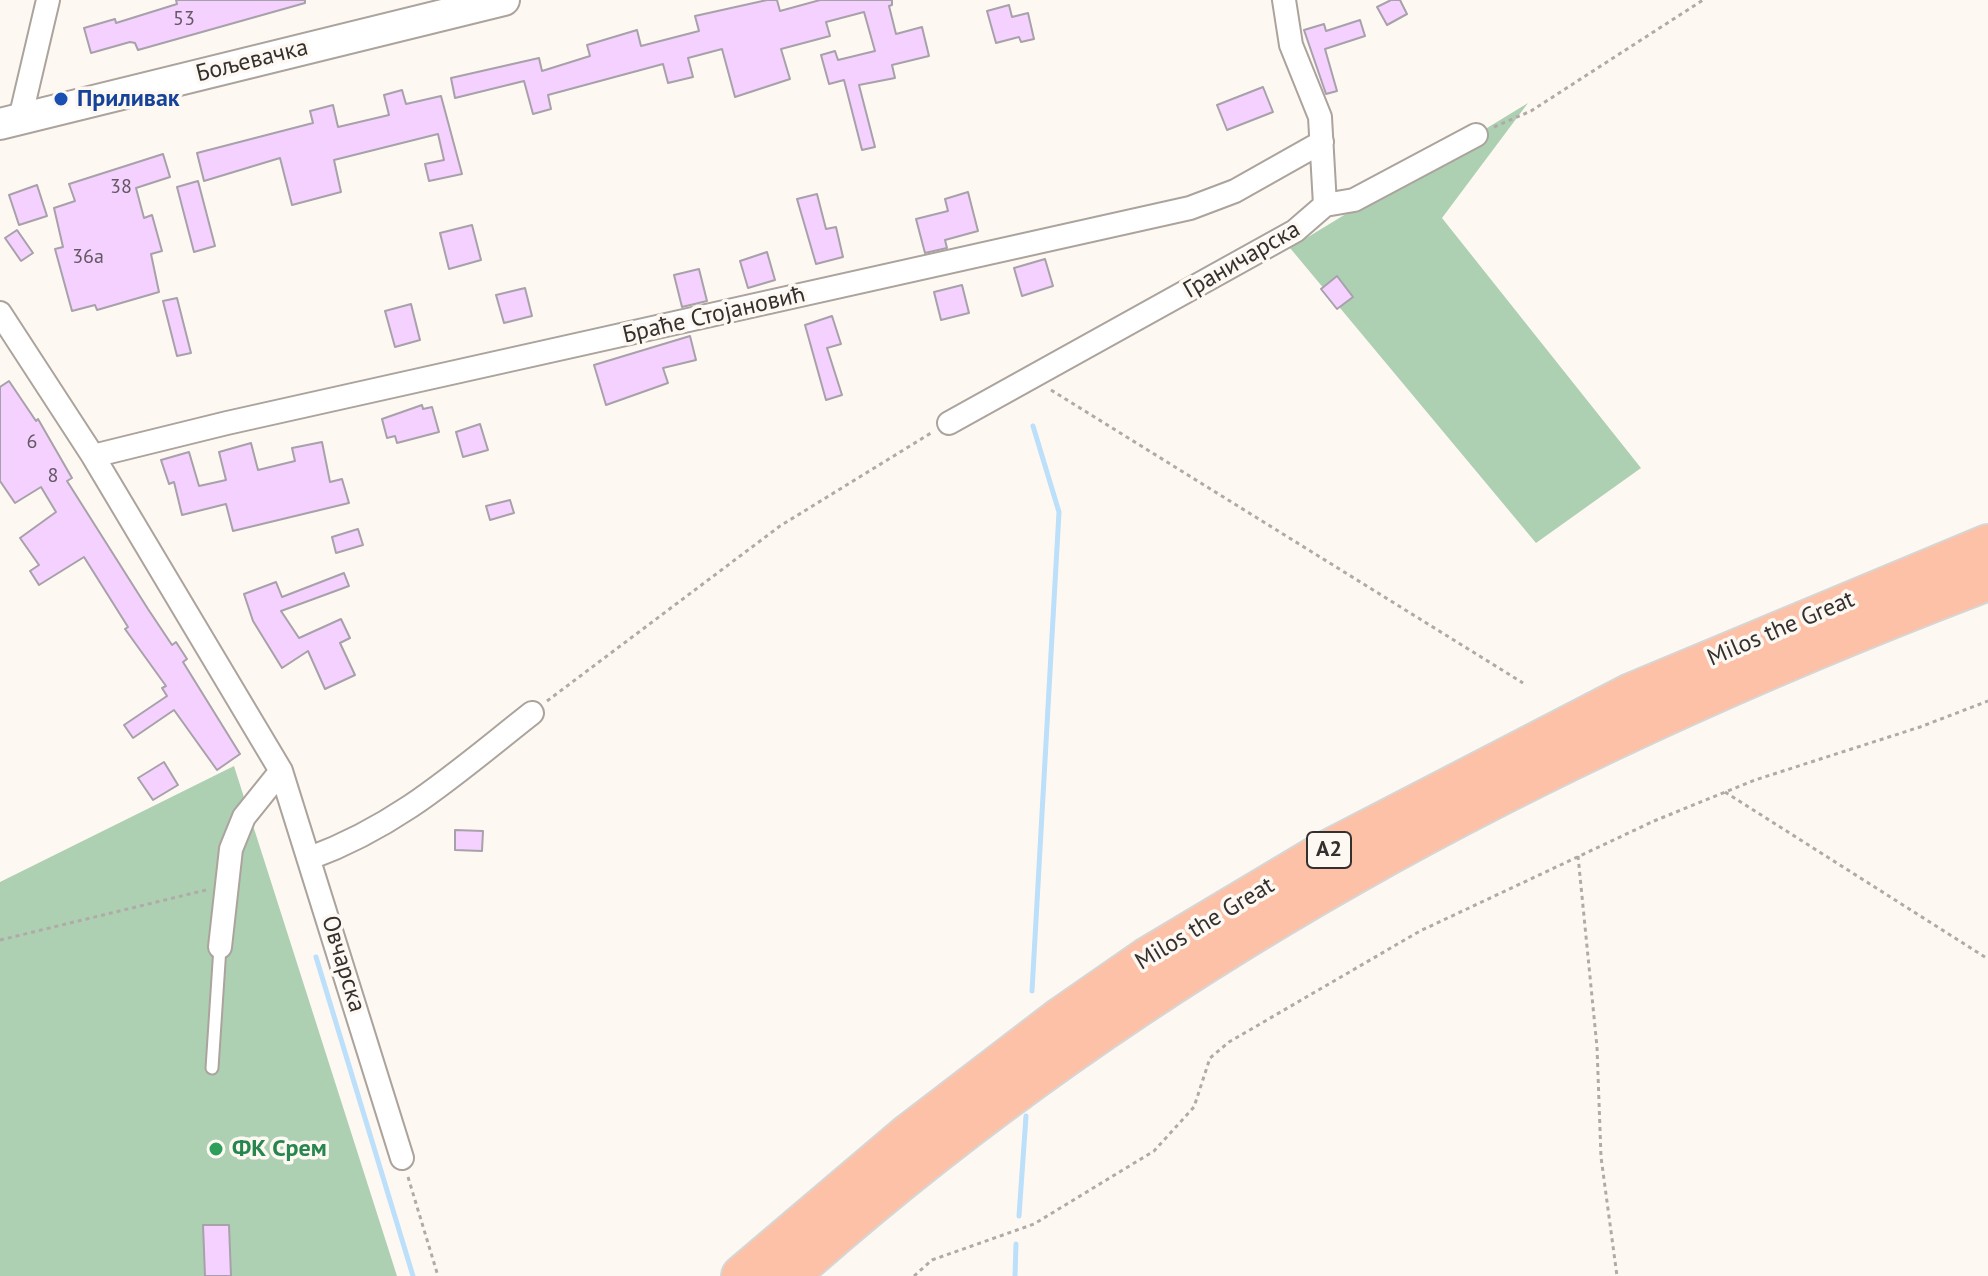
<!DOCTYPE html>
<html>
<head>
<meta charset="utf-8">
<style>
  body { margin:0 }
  canvas { display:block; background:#fef8f3 }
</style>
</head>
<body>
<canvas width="1988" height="1276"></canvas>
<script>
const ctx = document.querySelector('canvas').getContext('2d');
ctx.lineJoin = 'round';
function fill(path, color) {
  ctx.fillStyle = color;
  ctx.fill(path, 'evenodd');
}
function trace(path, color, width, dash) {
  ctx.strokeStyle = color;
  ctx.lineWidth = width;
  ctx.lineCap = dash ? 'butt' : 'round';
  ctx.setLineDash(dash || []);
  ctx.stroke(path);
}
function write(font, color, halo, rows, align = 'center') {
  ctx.font = font + ' "PT Sans",sans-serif';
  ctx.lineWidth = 7;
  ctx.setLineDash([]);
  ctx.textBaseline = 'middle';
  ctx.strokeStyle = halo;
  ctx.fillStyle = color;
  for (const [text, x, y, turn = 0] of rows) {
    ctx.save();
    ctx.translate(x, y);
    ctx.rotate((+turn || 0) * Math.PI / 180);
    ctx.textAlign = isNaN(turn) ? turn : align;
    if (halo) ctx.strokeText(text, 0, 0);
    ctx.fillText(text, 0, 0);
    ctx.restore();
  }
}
fill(new Path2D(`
  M1528,103L1442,218L1641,468L1536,543L1290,248Z
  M234,766L397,1276H0V882Z`), '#add0b3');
trace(new Path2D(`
  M316,957L413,1276
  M1032,991L1059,512L1033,426
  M1019,1216L1026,1116
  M1015,1276L1016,1244`), '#bcdffa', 5);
const building = new Path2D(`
  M176,0H305V3L138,50L135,43L130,42L91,53L84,28L115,19L116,23L177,4Z
  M767,0H777L780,11L820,0H892V5L889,6L896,34L922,27L929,56L892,65L895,78L859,85L875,147L862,150L844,80L829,84L821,55L835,51L838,60L875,51L864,12L826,22L830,36L781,49L790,79L735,97L722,49L688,58L693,77L668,83L663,64L548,95L551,109L533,114L524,81L455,98L451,78L539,58L542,71L590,56L587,45L637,30L641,46L699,31L695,16Z
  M1391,0H1400L1407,14L1387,25L1377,7Z
  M1009,5L1012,17L1028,13L1034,39L1021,42L1019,37L996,43L987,11Z
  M1360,20L1365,36L1325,49L1337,91L1326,94L1304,30L1324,24L1326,31Z
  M1263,87L1273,112L1227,130L1217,105Z
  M402,90L406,104L441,96L462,174L429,181L425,164L444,160L438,134L334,160L341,192L292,205L280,158L204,181L197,153L313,123L310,111L333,105L338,127L389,115L384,95Z
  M163,154L170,177L136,188L144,218L152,215L162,251L151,254L159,292L97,310L95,305L72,311L55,249L63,247L54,208L75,201L69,184Z
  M198,181L215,246L194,252L177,187Z
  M37,185L47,216L19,225L9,195Z
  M968,192L978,231L945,240L947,248L925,253L916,219L948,211L945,199Z
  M817,194L826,229L836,227L843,257L816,264L797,199Z
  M472,225L481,260L449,269L440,233Z
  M17,230L33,253L21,261L5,238Z
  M767,252L775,280L748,288L740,261Z
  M1045,259L1053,286L1022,296L1014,268Z
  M699,269L707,301L682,307L674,275Z
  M1337,276L1353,297L1337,309L1321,289Z
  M962,285L969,313L941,320L934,292Z
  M525,288L532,316L504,323L496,295Z
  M177,298L191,353L177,356L163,301Z
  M411,304L420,340L395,347L385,311Z
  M832,316L841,344L827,348L842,395L826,400L805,325Z
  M690,336L696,360L663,368L668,383L606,405L594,365Z
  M9,381L36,421L38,419L72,478L67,481L148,609L172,645L176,642L187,659L183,662L240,754L217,770L174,710L133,738L124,725L167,696L162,688L166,686L125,629L128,627L84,557L39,585L30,571L39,565L20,538L56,512L41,487L15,503L0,481V387Z
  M422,405L423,409L432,407L439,432L397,443L395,436L387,438L382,419Z
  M480,424L488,450L463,457L456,432Z
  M322,442L330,482L342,479L349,503L233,531L226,504L182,515L174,482L169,484L161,460L189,452L199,486L226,480L219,452L251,443L258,470L295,461L292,448Z
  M510,500L514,513L490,520L486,506Z
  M358,529L363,545L336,553L332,537Z
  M344,573L349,586L281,611L299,638L341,619L350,638L340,643L355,675L325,689L308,651L282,668L253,621L244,594L276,582L282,597Z
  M164,762L178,785L153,800L138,778Z
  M455,830L483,831L482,851L455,850Z
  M203,1225H229L231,1276H205Z`);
fill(building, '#f4d1fe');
trace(building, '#a7a1a9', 2);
const lane = new Path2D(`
  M212,1068L220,947`);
const street = new Path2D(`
  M1284,0L1291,45L1320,117L1325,205
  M20,119L48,0
  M0,313L93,456L281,771L402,1158
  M949,423L1295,231L1325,205L1354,200L1476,135
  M93,456L227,423L1190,208L1235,191L1322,142
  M310,858C400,825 458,771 532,713
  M220,947L231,849L244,817L281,771`);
const secondary = new Path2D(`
  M0,124L504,0`);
const highway = new Path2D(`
  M742,1276L907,1136L1061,1018L1146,959L1320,855L1631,694L1988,545
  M788,1276C1142,960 1547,748 1988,580`);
trace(lane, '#aba39c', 15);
trace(street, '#aba39c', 26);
trace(secondary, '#aba39c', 34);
trace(highway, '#d6d6d5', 44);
trace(new Path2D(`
  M1494,127L1531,111L1703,0
  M1051,390L1523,683
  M547,701L780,526L931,433
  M1725,792L1988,959
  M1578,856L1597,1047L1601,1157L1617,1276
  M0,940L206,890
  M408,1177L438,1276
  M914,1276L932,1260L1034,1224L1154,1151L1194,1107L1210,1058L1229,1042L1420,931L1654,821L1755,780L1920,727L1988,701`), '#b0aba7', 3, [4, 4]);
trace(lane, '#fff', 11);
trace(street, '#fff', 22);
trace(secondary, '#fff', 30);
trace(highway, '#fdc1a7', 40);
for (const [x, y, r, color] of [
  [61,99,8,"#1a4fb4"],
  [216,1149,8,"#2e9e5b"]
]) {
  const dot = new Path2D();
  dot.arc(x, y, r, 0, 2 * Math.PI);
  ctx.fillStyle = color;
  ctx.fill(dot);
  trace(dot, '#fef8f3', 3);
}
write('20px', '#645862', null, [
  ["53",184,19],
  ["38",121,187],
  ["36a",88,257],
  ["6",32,442],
  ["8",53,476]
]);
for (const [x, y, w] of [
  [1329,850,44]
]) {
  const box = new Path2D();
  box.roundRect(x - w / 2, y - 18, w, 36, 6);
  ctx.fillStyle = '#fef8f3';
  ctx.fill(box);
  trace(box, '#34302e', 2);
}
write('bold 22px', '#34302e', null, [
  ["A2",1329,850]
]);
write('24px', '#34302e', '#fef8f3', [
  ["Бољевачка",252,61,-14],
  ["Граничарска",1242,260,-30],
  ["Браће Стојановић",714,315,-13],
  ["Milos the Great",1781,629,-23],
  ["Milos the Great",1205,924,-31],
  ["Овчарска",343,964,73]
]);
write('bold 24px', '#164399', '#fef8f3', [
  ["Приливак",77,99]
], 'left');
write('bold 24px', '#27864d', '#fef8f3', [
  ["ФК Срем",232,1149]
], 'left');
</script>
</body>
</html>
